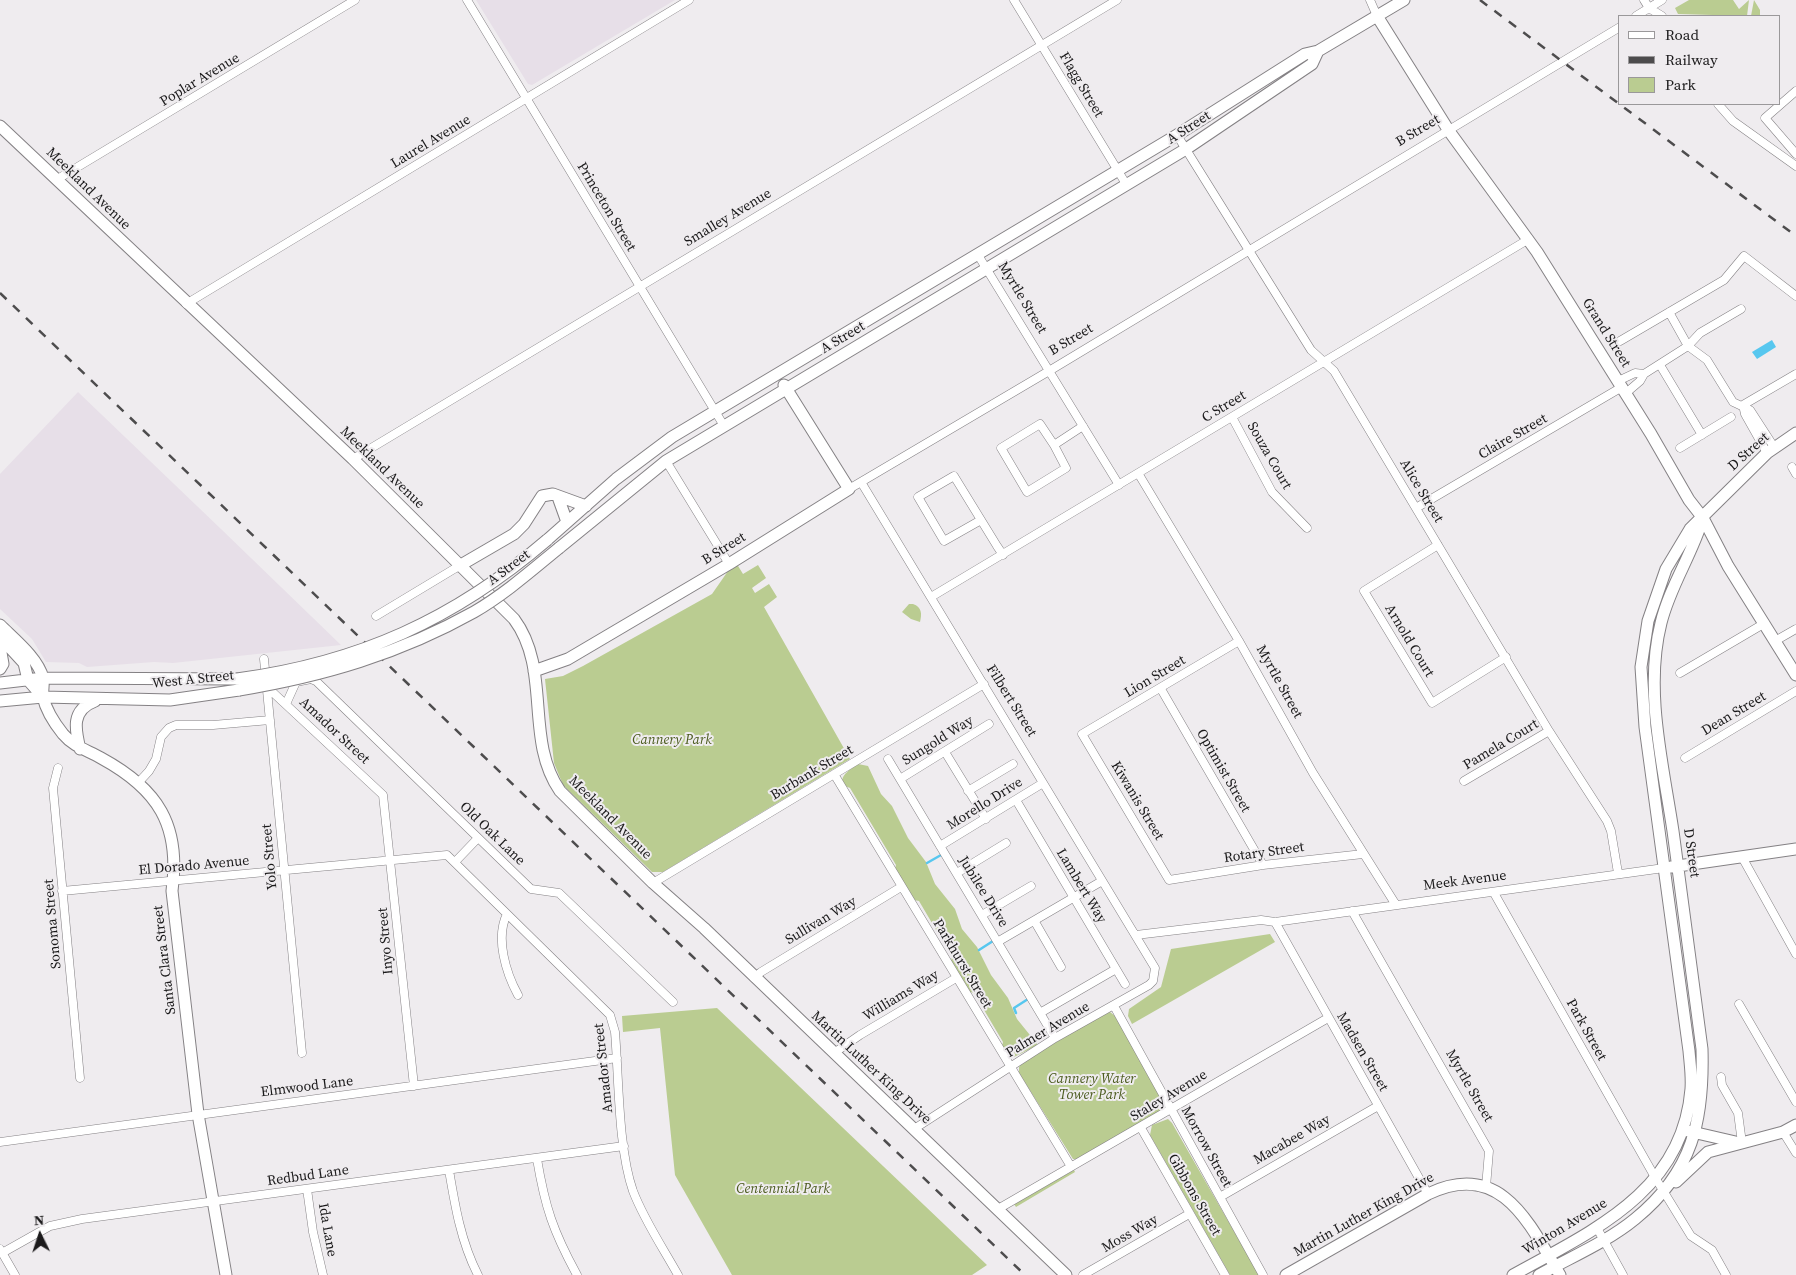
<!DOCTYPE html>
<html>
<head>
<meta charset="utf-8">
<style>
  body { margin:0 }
  #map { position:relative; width:1796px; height:1275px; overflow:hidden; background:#efecef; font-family:"Source Serif 4",serif }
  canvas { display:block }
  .legend { position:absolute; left:1618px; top:15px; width:162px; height:90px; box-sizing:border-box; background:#efecef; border:1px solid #9a989a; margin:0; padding:6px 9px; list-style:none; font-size:15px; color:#1b1a1b }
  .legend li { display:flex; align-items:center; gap:10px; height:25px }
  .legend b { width:25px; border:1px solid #9a989a }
  .north { position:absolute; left:15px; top:1210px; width:50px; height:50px; -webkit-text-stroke:4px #efecef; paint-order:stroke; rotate:356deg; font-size:14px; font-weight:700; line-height:20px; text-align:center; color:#1b1a1b }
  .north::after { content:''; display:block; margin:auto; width:18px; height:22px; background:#1b1a1b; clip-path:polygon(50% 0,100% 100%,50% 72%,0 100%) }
</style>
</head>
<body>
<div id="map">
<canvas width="1796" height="1275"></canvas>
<ul class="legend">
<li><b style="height:6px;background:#fff"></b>Road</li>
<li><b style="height:6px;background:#4d4c4d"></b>Railway</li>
<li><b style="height:14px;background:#bacc91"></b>Park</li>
</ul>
<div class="north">N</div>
</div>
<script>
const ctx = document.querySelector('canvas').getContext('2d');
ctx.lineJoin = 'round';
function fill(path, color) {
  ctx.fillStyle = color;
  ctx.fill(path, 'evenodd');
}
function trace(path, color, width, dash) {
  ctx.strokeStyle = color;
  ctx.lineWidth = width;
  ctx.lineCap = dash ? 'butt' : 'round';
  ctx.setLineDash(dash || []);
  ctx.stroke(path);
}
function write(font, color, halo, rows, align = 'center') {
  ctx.font = font + ' "Source Serif 4",serif';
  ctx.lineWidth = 4;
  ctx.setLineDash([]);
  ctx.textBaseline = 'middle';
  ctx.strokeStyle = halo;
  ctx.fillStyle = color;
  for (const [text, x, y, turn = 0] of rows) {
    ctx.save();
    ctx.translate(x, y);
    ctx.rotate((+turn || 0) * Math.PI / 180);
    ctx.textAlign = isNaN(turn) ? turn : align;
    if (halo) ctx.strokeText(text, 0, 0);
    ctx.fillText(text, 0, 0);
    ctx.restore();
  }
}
fill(new Path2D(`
  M476,0H675L532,85L528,84Z
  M78,392L221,529L341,645L173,663L154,662L87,667L79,663L46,662L32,639L0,609V474Z`), '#e7dfe8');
fill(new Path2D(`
  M1689,0H1733L1739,9L1749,0L1747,16L1678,14L1675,8Z
  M1754,0L1760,10V16H1751Z
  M735,561L743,574L758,565L766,578L752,588L755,593L769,584L777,597L764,607L850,759L663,872H652L563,785L554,763L545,679L563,676L583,666L712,594Z
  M909,604H913C922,607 922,614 920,622L911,619L902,612Z
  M858,764L868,766L881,794L892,806L908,838L926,862L935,884L955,909L962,929L977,947L991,975L1008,998L1017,1019L1038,1045L1014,1057L1008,1055L1002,1046L1003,1042L974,993L970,992L951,961L952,957L919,901L914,900L895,869L896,865L850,788C832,781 850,769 858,764Z
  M1270,934L1275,942L1132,1024L1128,1016L1129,1009L1161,987L1171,949Z
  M717,1008L987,1265L972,1275H732L675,1175L660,1028L623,1032L622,1016Z
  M1110,1012L1115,1016L1164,1102L1165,1107L1160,1113L1080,1159H1073L1019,1073V1067L1022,1063L1102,1014Z
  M1168,1119L1172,1123L1259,1275H1230L1150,1135L1152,1125Z
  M1074,1170L1075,1172L1016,1207L1014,1204Z`), '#bacc91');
fill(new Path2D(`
  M1772,340L1776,347L1757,359L1752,352Z`), '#57c7ef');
trace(new Path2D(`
  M927,863L941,855
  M979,950L993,941
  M1016,1013L1014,1008L1028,999`), '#57c7ef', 2.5);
const street = new Path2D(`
  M467,0L724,426
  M1014,0L1126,184
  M1370,0L1377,16
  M1644,0L1649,8L1662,16
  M1636,16L1662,0
  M1796,91L1765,118L1796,154
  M1718,104L1733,121L1796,166
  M1177,135L1311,350L1334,371L1549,731L1607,821L1611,831L1618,873
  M56,180L355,0
  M978,255L1119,485
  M186,304L689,0
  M1669,312L1688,346L1707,360L1733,402L1750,410L1774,447
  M1620,341L1724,280L1744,256L1796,296
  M1660,365L1702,435
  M1618,381L1635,373L1644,374
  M1626,393L1640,381L1644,374L1688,346L1700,333L1741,309
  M1743,405L1796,374
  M1743,405L1745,414L1767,453
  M1232,417L1272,492L1307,528
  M1054,445L1066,468L1027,492L1001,448L1040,424L1054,445L1083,426
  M1680,448L1731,417
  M353,459L1117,0
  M666,461L729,564
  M1792,467L1796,474
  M1138,473L1239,641L1313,773L1396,905
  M861,482L1155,968L1153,981L1149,985L1055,1038L914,1129
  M849,489L1049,371L1620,27
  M1416,508L1622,387
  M981,520L944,541L918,497L954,476L997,546L1003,555
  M1438,545L1364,591L1432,703L1506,657
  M931,597L1529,239
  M376,616L459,566
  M1239,641L1082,734L1169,880L1263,865L1363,854
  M1775,641L1796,629
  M264,659L302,1053
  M1680,673L1765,623
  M267,687L383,795L414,1086
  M1161,689L1263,865
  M286,704L296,682L311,679L316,681L531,889L559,893L673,1002
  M945,752L986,819
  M1685,758L1796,691
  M888,759L1055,1038
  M58,768L53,788L80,1078
  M834,774L1070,1165
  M900,779L989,724
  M1464,781L1549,731
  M138,783L149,771L156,759L161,737L169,728L176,725H213L270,720
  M968,791L1013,764
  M1016,800L1125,984
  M940,846L1043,783
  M1742,857L1796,954
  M455,862L478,838
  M957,873L1006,843
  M653,883L984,684
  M62,891L447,855L610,1015L615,1032C619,1079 618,1148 633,1191C644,1220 663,1248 678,1275
  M1494,893L1656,1179L1691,1236L1712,1250L1726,1275
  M1352,911L1489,1151L1486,1187
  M507,914C495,938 506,973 518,995
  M982,915L1031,886
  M1035,922L1061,967
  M1275,922L1428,1194
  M1136,935L1261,920L1275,922L1664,868
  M999,941L1102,881
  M754,978L761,972L901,887
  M1739,1004L1796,1102
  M1114,1006L1263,1275
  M1040,1013L1116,969
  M834,1053L860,1035L956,978
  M1721,1077L1722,1085L1738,1113L1742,1143
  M1141,1128L1225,1275
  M1783,1132L1796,1153
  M0,1142L617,1058
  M537,1159C545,1207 553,1231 577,1275
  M449,1170C455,1206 461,1242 478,1275
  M307,1189L313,1232L323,1275
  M1220,1197L1378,1106
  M998,1209L1328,1018
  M1597,1228L1623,1275
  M0,1249L15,1275
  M2,1253L50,1226L82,1219L624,1146
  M1083,1275L1189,1214`);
const secondary = new Path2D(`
  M1377,16L1449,131L1537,252L1651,434L1689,500L1703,518L1728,566L1796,675
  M0,126L353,459L514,619C552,670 524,739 560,791L653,883L704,928L1066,1275
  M558,497L567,522
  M547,540L616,479L672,437L1177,135L1305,54L1318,51L1404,0
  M559,548L666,461L1186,149L1312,64L1318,51
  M459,566L514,534L524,524L542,496L553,494L586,506
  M0,625C14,639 38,658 43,678C44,684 42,691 43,697C46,710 55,724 63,734C74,747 87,750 101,758C158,789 181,825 172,891L198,1114L226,1275
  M0,637L24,663L28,680L43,697
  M0,647L3,664L0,669
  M534,671L568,659L729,564L849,489L784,385
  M0,683L43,678L237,679
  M0,701L43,697L170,700L239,690
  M80,749C75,729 71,710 95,701
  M1671,867L1796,849
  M1688,1131L1740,1143
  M1676,1182L1708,1152L1783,1132L1796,1125
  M1286,1275L1428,1194C1501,1159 1529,1223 1560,1275
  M1513,1275C1592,1231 1683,1192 1691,1089C1692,1076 1690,1063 1689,1051L1645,727L1641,667L1648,621L1666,569L1690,529L1767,453L1796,433
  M1539,1275C1571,1257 1607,1242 1635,1219C1693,1172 1704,1120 1702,1049C1692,976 1683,903 1673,831C1663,764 1644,690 1661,623C1670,586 1692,555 1703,518`);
trace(street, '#848184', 9);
trace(secondary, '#848184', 13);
trace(street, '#fff', 8);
trace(secondary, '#fff', 11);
trace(new Path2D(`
  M1480,0L1796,236
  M0,293L1025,1275`), '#4d4c4d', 2.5, [9, 9]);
const secondaryBridge = new Path2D(`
  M237,679C358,663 455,619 547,540
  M239,690C323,676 399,654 474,612C505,594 532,570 559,548`);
trace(secondaryBridge, '#848184', 13, []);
trace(secondaryBridge, '#fff', 11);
write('14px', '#1b1a1b', '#efecef', [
  ["Poplar Avenue",200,80,-31],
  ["Flagg Street",1081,85,59],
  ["A Street",1189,128,-33],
  ["B Street",1418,131,-31],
  ["Laurel Avenue",431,142,-31],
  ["Meekland Avenue",88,189,44],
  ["Princeton Street",606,207,59],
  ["Smalley Avenue",728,218,-31],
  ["Myrtle Street",1022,298,59],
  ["Grand Street",1606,333,58],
  ["A Street",843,338,-31],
  ["B Street",1071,340,-31],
  ["C Street",1224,407,-31],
  ["Claire Street",1513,437,-30],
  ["D Street",1749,452,-42],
  ["Souza Court",1269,456,60],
  ["Meekland Avenue",382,468,44],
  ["Alice Street",1421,491,59],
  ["B Street",724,549,-32],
  ["A Street",509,568,-37],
  ["Arnold Court",1409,641,59],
  ["Lion Street",1155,677,-31],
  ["West A Street",193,680,-6],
  ["Myrtle Street",1279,682,61],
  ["Filbert Street",1011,701,58],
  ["Dean Street",1734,714,-31],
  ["Amador Street",334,731,43],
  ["Sungold Way",938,741,-32],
  ["Pamela Court",1501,745,-31],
  ["Optimist Street",1223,771,60],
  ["Burbank Street",812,773,-31],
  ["Kiwanis Street",1137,801,59],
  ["Morello Drive",985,804,-32],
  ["Meekland Avenue",610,818,45],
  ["Old Oak Lane",492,834,44],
  ["Rotary Street",1264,853,-8],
  ["D Street",1691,853,82],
  ["Yolo Street",270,857,-95],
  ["El Dorado Avenue",194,866,-5],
  ["Meek Avenue",1465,881,-7],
  ["Lambert Way",1081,886,59],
  ["Jubilee Drive",983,892,58],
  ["Sullivan Way",821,921,-31],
  ["Sonoma Street",53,924,-95],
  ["Inyo Street",386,941,-95],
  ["Santa Clara Street",165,960,-97],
  ["Parkhurst Street",962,964,59],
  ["Williams Way",901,996,-31],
  ["Palmer Avenue",1048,1030,-31],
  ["Park Street",1586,1030,61],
  ["Madsen Street",1362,1052,60],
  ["Amador Street",604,1068,-96],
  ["Martin Luther King Drive",871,1068,43],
  ["Myrtle Street",1469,1086,60],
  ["Elmwood Lane",307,1087,-7],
  ["Staley Avenue",1169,1096,-31],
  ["Macabee Way",1292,1140,-30],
  ["Morrow Street",1206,1147,61],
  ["Redbud Lane",308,1176,-8],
  ["Gibbons Street",1194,1195,60],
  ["Martin Luther King Drive",1364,1215,-29],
  ["Winton Avenue",1565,1227,-31],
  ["Ida Lane",327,1230,80],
  ["Moss Way",1130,1234,-30]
]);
write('italic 14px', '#4c5c1f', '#efecef', [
  ["Cannery Park",672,740],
  ["Cannery Water",1092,1079],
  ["Tower Park",1092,1095],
  ["Centennial Park",783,1189]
]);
</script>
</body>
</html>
